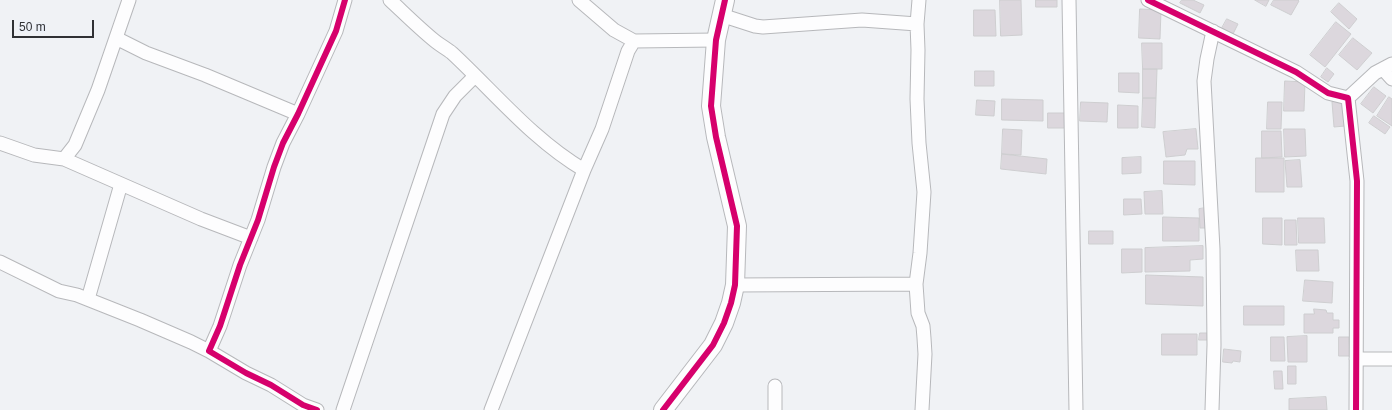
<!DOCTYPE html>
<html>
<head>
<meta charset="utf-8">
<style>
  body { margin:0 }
  #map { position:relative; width:1392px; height:410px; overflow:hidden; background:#f0f2f5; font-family:Helvetica,sans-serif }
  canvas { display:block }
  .scale { position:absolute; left:12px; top:20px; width:82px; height:18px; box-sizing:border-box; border:2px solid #303134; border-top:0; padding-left:5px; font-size:12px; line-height:14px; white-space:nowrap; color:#303134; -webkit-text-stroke:3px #edf1f8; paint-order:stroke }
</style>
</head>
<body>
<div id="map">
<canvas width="1392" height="410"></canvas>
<div class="scale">50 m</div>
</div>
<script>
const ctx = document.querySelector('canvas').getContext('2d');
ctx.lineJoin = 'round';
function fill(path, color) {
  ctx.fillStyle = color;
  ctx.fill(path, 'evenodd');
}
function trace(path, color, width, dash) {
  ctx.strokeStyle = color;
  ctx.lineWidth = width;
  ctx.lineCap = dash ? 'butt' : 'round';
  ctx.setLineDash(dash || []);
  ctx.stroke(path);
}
const building = new Path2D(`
  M1000,0H1021L1022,35L1001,36Z
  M1036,0H1057V7H1036Z
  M1182,0H1193L1204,5L1200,13L1180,3Z
  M1255,0H1269L1266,6Z
  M1274,0H1298L1299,1L1291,15L1271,5Z
  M1339,3L1357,19L1349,29L1331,12Z
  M1140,9L1161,10L1160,39L1139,38Z
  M974,10H995L996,36H974Z
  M1227,19L1238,24L1233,34L1222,28Z
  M1336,22L1351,34L1325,67L1310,55Z
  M1353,38L1372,53L1357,70L1339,55Z
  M1142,43H1162V69H1143Z
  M1327,68L1334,74L1328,82L1321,77Z
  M1143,69H1157L1156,98H1143Z
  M975,71H994V86H975Z
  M1119,73H1139V93L1119,92Z
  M1285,81L1305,82L1304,111H1284Z
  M1374,87L1386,96L1373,113L1361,104Z
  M1389,97L1392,99V126L1377,116Z
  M1143,98H1156L1155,128L1142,127Z
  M1002,99L1043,100V121L1002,120Z
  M977,100L995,101L994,116L976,115Z
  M1342,101L1345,126L1334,127L1332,102Z
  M1081,102L1108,103L1107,122L1080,121Z
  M1268,102H1282L1281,129H1267Z
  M1118,105L1138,106V128H1118Z
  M1048,113H1065V128H1048Z
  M1374,116L1390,127L1385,134L1369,123Z
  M1003,129L1022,130L1021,155L1002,154Z
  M1196,129L1198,149H1187L1185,155L1166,157L1163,132Z
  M1284,129H1305L1306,156L1285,157Z
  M1262,131H1281L1282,157L1262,158Z
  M1002,154L1047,159L1046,174L1001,169Z
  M1141,157V173L1122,174V158Z
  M1256,158H1284V192H1256Z
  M1300,160L1302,187H1287L1285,161Z
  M1164,161H1195V185L1164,184Z
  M1162,191L1163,214H1145L1144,192Z
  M1124,199H1141L1142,214L1124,215Z
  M1206,208V228H1200L1199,209Z
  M1163,217L1199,218V241H1163Z
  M1263,218H1282V245L1263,244Z
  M1298,218H1324L1325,243H1299Z
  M1285,220H1296L1297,245H1285Z
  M1089,231H1113V244H1089Z
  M1203,246V259L1190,260V271L1145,272V248Z
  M1122,249H1142V272L1122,273Z
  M1296,250H1318L1319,271H1297Z
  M1146,275L1203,277V306L1146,304Z
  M1305,280L1333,282L1332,303L1303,301Z
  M1244,306H1284V325H1244Z
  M1314,309L1326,310L1327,313H1333V320H1339V328H1333V333H1304V314H1314Z
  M1200,333H1209L1208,340H1199Z
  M1162,334H1197V355H1162Z
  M1307,336V362H1288L1287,337Z
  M1271,337H1284L1285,361H1271Z
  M1339,337H1349L1350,356H1339Z
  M1224,349L1241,351L1240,362L1233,361L1232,363L1223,362Z
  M1288,366H1296V384H1288Z
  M1274,371H1282L1283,389H1275Z
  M1326,397L1327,410H1289V399Z`);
fill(building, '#dcd7dd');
trace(building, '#ceced0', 1);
const street = new Path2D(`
  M390,0C405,14 419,28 435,41C440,45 447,49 452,53C495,93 533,140 584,170L602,129L628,51L634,41
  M579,0L614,30L634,41L716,40
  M919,0L917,24L918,50L917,99L919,143L924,192L920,253L916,284L918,313L923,326L924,338L925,354L922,410
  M1069,0L1076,410
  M1148,0L1296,72L1328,93L1348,98L1357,181L1356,410
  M721,15L755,26L763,27L862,20L917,24
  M116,38L146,53L205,75L298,114
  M1383,69L1392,79
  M1348,98L1375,73L1392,64
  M0,143L34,155L64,159L75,145L98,90L129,0
  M64,159L201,219L251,238
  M0,262L59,291L77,295L140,320L191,342L209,351
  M735,285L916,284
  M88,299L121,184
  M1356,359H1392
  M317,410L303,405L271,385L246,373L209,351L220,326L240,265L258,220L274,167L283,143L298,114L336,31L345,0
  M343,410L443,114L455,96L475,76
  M491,410L584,170
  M775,410V386
  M1212,410L1214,345L1213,249L1204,81L1207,59L1213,31`);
const secondary = new Path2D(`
  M663,410L713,345L724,323L731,303L735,285L737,226L716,137L711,106L716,40L725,0`);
trace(street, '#b7b8bb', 15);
trace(secondary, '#b7b8bb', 20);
trace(street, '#fdfdfe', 13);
trace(secondary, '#fdfdfe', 18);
trace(new Path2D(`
  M1148,0L1296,72L1328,93L1348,98L1357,181L1356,410
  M317,410L303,405L271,385L246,373L209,351L220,326L240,265L258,220L274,167L283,143L298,114L336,31L345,0
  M663,410L713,345L724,323L731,303L735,285L737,226L716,137L711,106L716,40L725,0`), '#d6006c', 6);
</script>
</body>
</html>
